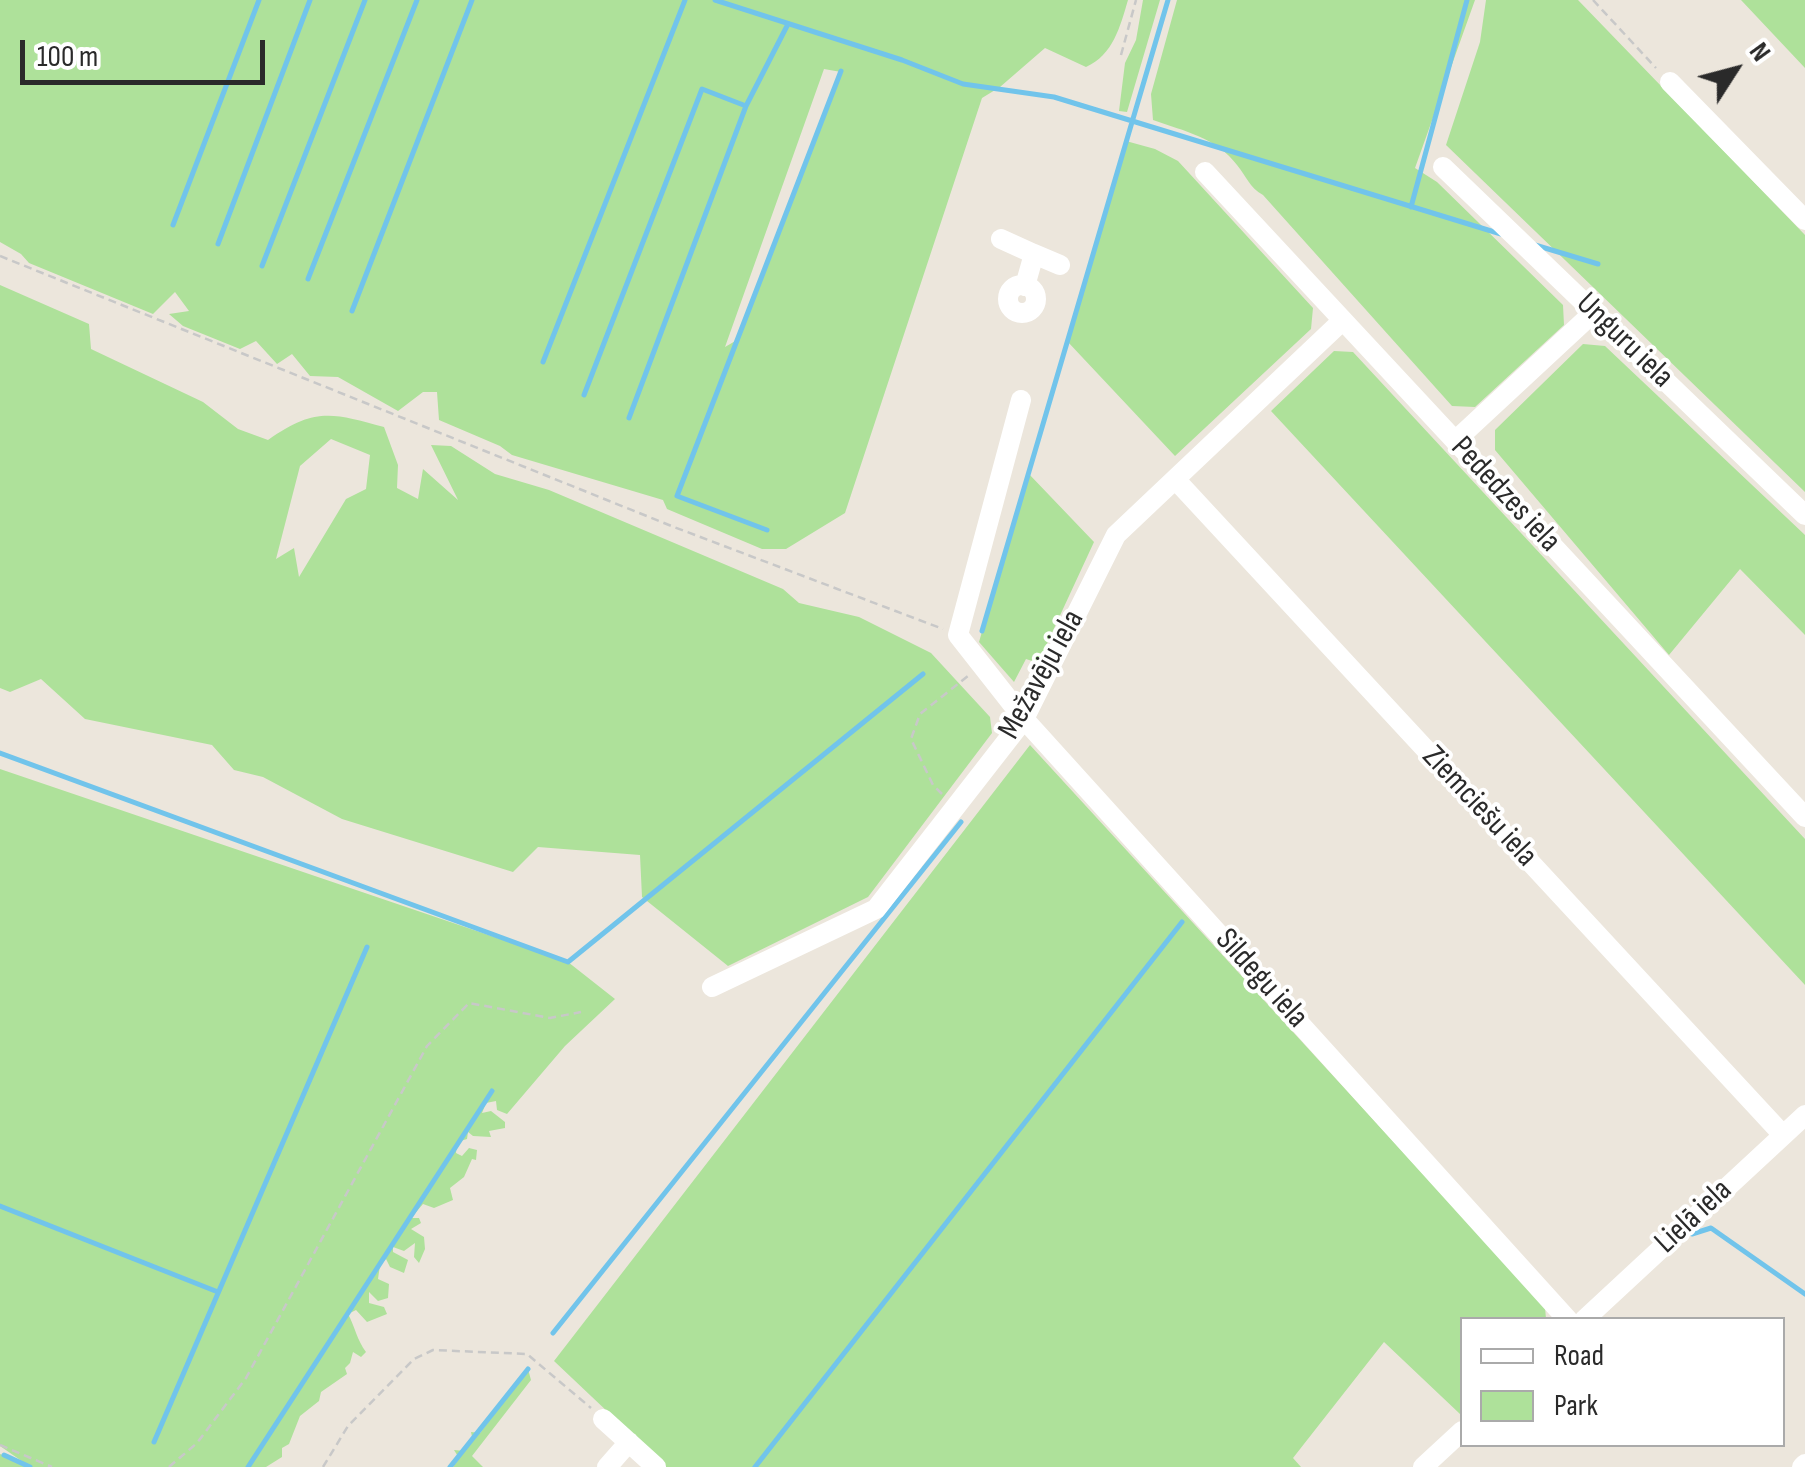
<!DOCTYPE html>
<html>
<head>
<meta charset="utf-8">
<style>
  body { margin:0 }
  #map { position:relative; width:1805px; height:1467px; overflow:hidden; background:#ece6dc; font-family:"Sofia Sans Condensed",sans-serif }
  canvas { display:block }
  .legend { position:absolute; left:1460px; top:1317px; width:325px; height:130px; box-sizing:border-box; background:#fff; border:2px solid #aaa; margin:0; padding:12px 18px; list-style:none; font-size:30px; color:#2a2a2a }
  .legend li { display:flex; align-items:center; gap:20px; height:50px }
  .legend b { width:50px; border:2px solid #aaa }
  .north { position:absolute; left:1685px; top:20px; width:100px; height:100px; -webkit-text-stroke:8px #fff; paint-order:stroke; rotate:54deg; font-size:28px; font-weight:700; line-height:40px; text-align:center; color:#2a2a2a }
  .north::after { content:''; display:block; margin:auto; width:35px; height:45px; background:#2a2a2a; clip-path:polygon(50% 0,100% 100%,50% 72%,0 100%) }
  .scale { position:absolute; left:20px; top:40px; width:245px; height:45px; box-sizing:border-box; border:5px solid #2a2a2a; border-top:0; padding-left:12px; font-size:30px; line-height:35px; white-space:nowrap; color:#2a2a2a; -webkit-text-stroke:8px #fff; paint-order:stroke }
</style>
</head>
<body>
<div id="map">
<canvas width="1805" height="1467"></canvas>
<ul class="legend">
<li><b style="height:12px;background:#fff"></b>Road</li>
<li><b style="height:28px;background:#aee19a"></b>Park</li>
</ul>
<div class="north">N</div>
<div class="scale">100 m</div>
</div>
<script>
const ctx = document.querySelector('canvas').getContext('2d');
ctx.lineJoin = 'round';
function fill(path, color) {
  ctx.fillStyle = color;
  ctx.fill(path, 'evenodd');
}
function trace(path, color, width, dash) {
  ctx.strokeStyle = color;
  ctx.lineWidth = width;
  ctx.lineCap = dash ? 'butt' : 'round';
  ctx.setLineDash(dash || []);
  ctx.stroke(path);
}
function write(font, color, halo, rows, align = 'center') {
  ctx.font = font + ' "Sofia Sans Condensed",sans-serif';
  ctx.lineWidth = 8;
  ctx.setLineDash([]);
  ctx.textBaseline = 'middle';
  ctx.strokeStyle = halo;
  ctx.fillStyle = color;
  for (const [text, x, y, turn = 0] of rows) {
    ctx.save();
    ctx.translate(x, y);
    ctx.rotate((+turn || 0) * Math.PI / 180);
    ctx.textAlign = isNaN(turn) ? turn : align;
    if (halo) ctx.strokeText(text, 0, 0);
    ctx.fillText(text, 0, 0);
    ctx.restore();
  }
}
fill(new Path2D(`
  M0,0H1128C1120,27 1113,55 1086,67L1045,48L1000,87L982,98L845,513L786,549H762L667,509L663,500L512,455L500,446L439,420L437,392H423L398,411L338,377L310,376L292,354L277,364L256,341L240,349L183,326L169,314L189,311L175,292L153,314L29,263L21,254L0,242ZM824,69L841,72L737,340L725,347Z
  M1143,0H1160L1127,112L1119,111L1125,63L1136,40Z
  M1177,0H1475L1415,168L1437,182L1563,305L1564,325L1475,407L1452,406L1263,195C1249,187 1247,177 1237,165C1217,138 1184,131 1153,120L1151,94Z
  M1486,0H1578L1805,235V492L1446,145L1480,42Z
  M1741,0H1805V68Z
  M1126,141L1155,149L1178,161L1313,308L1311,329L1175,456L1067,341Z
  M0,285L89,324L91,349L203,402L238,429L268,440C315,407 332,413 384,427L398,465L397,488L418,499L423,469L458,500L431,445L451,446L495,474L549,490L783,589L799,603L859,617L931,653L990,717L992,733L868,897L728,966L642,897L640,855L538,847L513,872L342,819L263,777L234,770L212,745L85,719L41,679L10,692L0,688ZM331,439L370,455L366,489L346,499L299,577L294,548L276,559L300,466Z
  M1583,344L1605,346L1805,535V635L1740,569L1669,655L1495,450V430Z
  M1334,351L1353,352L1805,839V985L1271,411Z
  M1028,473L1094,542L1038,663L1026,659L1014,682L979,642Z
  M1030,745L1545,1307L1546,1319L1462,1320L1460,1414L1384,1342L1293,1458L1301,1467H666L554,1361Z
  M0,769L568,962L615,999L565,1046L507,1114L497,1110L496,1101L486,1103L482,1113L491,1111L505,1122V1128L489,1131L491,1137L473,1136L468,1132L467,1139L457,1142L456,1153L462,1156L469,1148L477,1150L476,1160L472,1159L464,1177L450,1188L453,1200L434,1208L423,1204L411,1218H419L421,1223L411,1229L424,1237L425,1249L419,1263L414,1257L415,1243L404,1251L393,1247V1252L408,1260L404,1273L390,1267L386,1259L380,1265L378,1279L389,1284L388,1298L378,1301L369,1292V1303L384,1307L387,1314L367,1322L356,1310L348,1314C355,1327 357,1340 366,1352L361,1357L353,1352L350,1363L345,1368L347,1374L321,1392L319,1401L300,1416L289,1444L282,1448V1457L266,1467H0V1454L26,1464L0,1446Z
  M528,1369L531,1380L472,1456L483,1467H453L459,1458L454,1450L465,1451L473,1441L471,1432L480,1433Z`), '#aee19a');
trace(new Path2D(`
  M715,0L902,60L963,84L1054,97L1501,234
  M1411,207L1467,0
  M173,225L259,0
  M218,244L310,0
  M1535,245L1598,264
  M262,266L365,0
  M308,279L417,0
  M352,311L472,0
  M543,362L685,0
  M584,395L702,89L746,106
  M629,418L746,106L788,24
  M767,530L677,496L841,71
  M982,631L1168,0
  M0,753L568,962L923,674
  M0,1206L218,1292
  M1692,1234L1711,1228L1805,1294
  M553,1333L961,822
  M154,1442L367,947
  M4,1455L30,1467
  M248,1467L492,1091
  M450,1467L528,1369
  M755,1467L1182,922`), '#71c4eb', 5);
trace(new Path2D(`
  M1593,0L1656,68
  M1121,55L1136,0
  M0,256L674,527L943,629
  M942,794L933,785L911,739L920,714L968,676
  M0,1445L52,1467
  M169,1467L197,1443L246,1378L427,1046L469,1003L550,1018L581,1012
  M323,1467L348,1426L414,1359L433,1350L527,1354L591,1408`), '#c8c8c8', 2.5, [8, 5]);
trace(new Path2D(`
  M1670,82L1805,220
  M1443,167L1805,515
  M1205,172L1805,817
  M1001,239L1034,254
  M1008 299a14 14 0 1 1 28 0a14 14 0 1 1-28 0Z
  M1025,286L1034,254L1060,265
  M1021,400L958,635L1024,719L1568,1320
  M1455,441L1594,312
  M1175,479L1783,1135
  M712,987L876,909L1024,719L1116,535L1342,321
  M1584,1320L1805,1115
  M603,1419L656,1467
  M607,1467L629,1442
  M1423,1467L1462,1431
  M1802,1467L1805,1464`), '#fff', 20);
write('32px', '#2a2a2a', '#fff', [
  ["Unguru iela",1624,341,44],
  ["Pededzes iela",1505,495,47],
  ["Mežavēju iela",1042,675,-61],
  ["Ziemciešu iela",1479,807,47],
  ["Sildegu iela",1261,979,48],
  ["Lielā iela",1694,1217,-43]
]);
</script>
</body>
</html>
